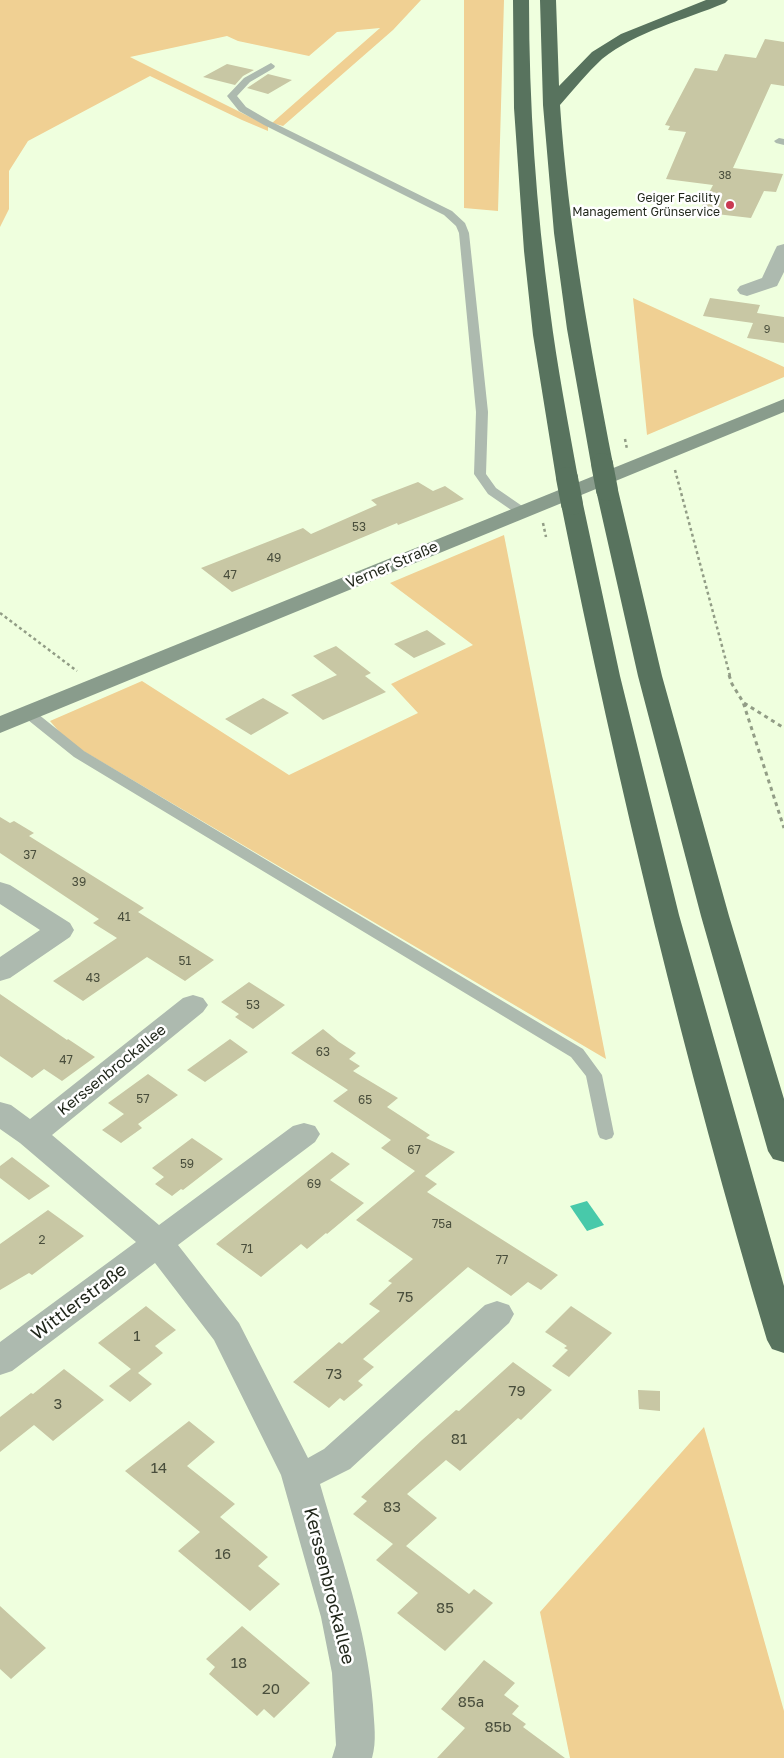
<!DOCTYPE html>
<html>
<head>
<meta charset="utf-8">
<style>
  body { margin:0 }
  canvas { display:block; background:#efffde }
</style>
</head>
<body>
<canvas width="784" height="1758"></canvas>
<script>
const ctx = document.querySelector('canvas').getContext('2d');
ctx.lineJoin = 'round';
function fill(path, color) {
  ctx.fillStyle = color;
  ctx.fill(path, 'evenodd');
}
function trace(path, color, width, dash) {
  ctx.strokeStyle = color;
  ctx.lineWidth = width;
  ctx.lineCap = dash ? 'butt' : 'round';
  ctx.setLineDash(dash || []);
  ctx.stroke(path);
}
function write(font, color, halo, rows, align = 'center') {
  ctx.font = font + ' "Golos Text",sans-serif';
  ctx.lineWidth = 5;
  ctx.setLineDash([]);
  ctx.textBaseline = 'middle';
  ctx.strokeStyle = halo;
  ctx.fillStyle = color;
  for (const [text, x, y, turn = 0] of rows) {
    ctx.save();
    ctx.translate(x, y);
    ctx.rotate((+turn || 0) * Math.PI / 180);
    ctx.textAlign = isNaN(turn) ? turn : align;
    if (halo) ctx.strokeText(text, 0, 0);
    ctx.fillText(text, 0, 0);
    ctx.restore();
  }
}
fill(new Path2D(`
  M0,0H421L393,30L283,126L272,123L380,28L337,32L309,56L238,41L227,36L130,57L268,126V131L242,120L150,76L28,141L9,171V209L0,227Z
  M464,0H504L498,211L464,208Z
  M633,298L784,367V377L647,435Z
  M504,535L606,1059L68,742L50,721L142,681L289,775L418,713L391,684L473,645L390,583Z
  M704,1427L784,1711V1758H570L540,1612Z`), '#f0d093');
fill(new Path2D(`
  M587,1201L604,1225L587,1231L570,1206Z`), '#48c9aa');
fill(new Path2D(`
  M765,39L784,42V86L771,84L733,168L783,174L776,192L764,191L751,218L699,212L713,185L666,179L686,132L668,130L670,126L665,125L695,68L717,71L725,54L756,58Z
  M227,64L254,70L243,76L235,85L203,77Z
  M268,74L292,80L268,94L247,88Z
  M710,298L760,305L757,313L784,317V343L747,338L753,323L703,316Z
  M418,482L433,491L445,486L464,499L398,525L397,523L232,592L201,568L303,528L311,534L377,505L371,500Z
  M427,630L446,644L414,658L394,644Z
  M336,646L371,673L365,676L386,692L323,720L291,695L337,675L313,656Z
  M263,698L289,713L251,735L225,719Z
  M0,817L10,823L14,821L34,833L29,836L144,908L138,912L214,960L185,981L147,957L83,1001L53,981L117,938L93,923L99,919L0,853Z
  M249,982L285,1005L253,1029L235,1017L239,1014L221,1002Z
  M0,994L67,1040L68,1039L95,1057L62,1081L44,1069L32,1078L0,1056Z
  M323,1029L339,1042L356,1053L349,1059L360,1066L353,1071L398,1098L387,1107L430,1135L426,1138L455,1152L425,1176L437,1184L427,1192L558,1275L541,1290L528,1282L511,1296L468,1267L363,1359L374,1367L358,1381L363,1385L344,1401L340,1398L329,1408L293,1382L339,1342L342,1344L380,1311L369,1304L392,1283L388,1281L413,1259L356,1220L415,1171L381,1148L391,1140L333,1101L348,1090L291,1053Z
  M230,1039L248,1052L205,1082L187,1070Z
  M148,1074L178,1095L138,1124L142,1128L121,1143L102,1130L124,1114L108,1103Z
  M192,1138L223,1159L183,1190L181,1189L172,1196L155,1184L164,1177L152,1168Z
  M332,1152L350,1164L330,1180L364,1203L327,1234L326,1233L307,1249L301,1244L261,1277L216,1244Z
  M12,1157L50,1186L29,1200L0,1178V1166Z
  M48,1210L84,1236L32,1275L29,1273L0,1290V1244Z
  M146,1306L176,1330L155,1346L163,1353L138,1373L152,1384L130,1402L109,1386L131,1369L98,1343Z
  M571,1306L612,1333L569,1377L552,1366L568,1350L564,1348L567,1346L545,1332Z
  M513,1362L552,1390L521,1420L518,1418L460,1471L446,1460L407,1494L437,1518L406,1546L469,1594L474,1589L493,1603L445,1651L397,1613L418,1593L376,1560L393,1544L353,1514L367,1501L361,1497L422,1440L456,1410L459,1411Z
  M64,1369L104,1400L53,1441L34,1425L0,1452V1417L31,1393L33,1394Z
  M638,1390L660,1391V1411L639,1409Z
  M189,1421L215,1442L187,1466L235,1504L220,1517L268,1557L258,1566L280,1584L250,1611L178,1551L200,1532L125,1471Z
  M0,1606L46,1648L11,1679L0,1669Z
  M242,1626L310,1683L274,1718L264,1709L257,1716L209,1674L215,1667L206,1659Z
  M484,1660L515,1683L504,1695L519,1706L512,1714L526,1724L523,1727L565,1758H437L465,1728L441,1709Z`), '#c8c7a4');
trace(new Path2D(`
  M625,439L627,449
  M675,470L730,676
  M543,523L546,537
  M0,613L77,671`), '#929d86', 2.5, [3, 3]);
trace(new Path2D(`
  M729,675L732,684L743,702L784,828
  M744,703L784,728`), '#929d86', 3, [4, 4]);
fill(new Path2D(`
  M271,63L275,66L274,68L250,82L237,96L246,107L270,121L452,211L465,223L469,233L488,412L486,474L496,488L525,508L527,511L525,514H517L488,494L474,474L476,412L459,233L456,226L444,215L264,125L239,111L227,96L244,78Z
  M779,138L784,139V145L776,143L774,141Z
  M28,709L33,710L84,751L583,1049L602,1075L614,1134L612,1138L606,1140L600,1138L598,1134L586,1076L571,1057L74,757L23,716L21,713Z`), '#adbaaf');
fill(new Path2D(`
  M784,244V272L777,286L747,296L740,294L737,290L740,286L762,278L775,250L777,246Z
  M0,882L10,885L70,923L74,930L70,937L10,978L0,981V957L40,930L0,904Z
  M193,995L203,998L208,1005L203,1012L52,1135L159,1225L293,1126L304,1123L315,1126L320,1134L315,1142L178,1245L239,1323L308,1458L324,1449L485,1305L497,1301L509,1305L514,1314L509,1323L350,1469L320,1484C341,1557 367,1629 373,1705C374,1724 377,1741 372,1758H332L336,1745L332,1673L321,1617L281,1475L214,1340L155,1263L12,1371L0,1375V1342L136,1242L20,1143L0,1129V1102L11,1105L30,1119L183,998Z`), '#adbaaf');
fill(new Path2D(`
  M784,399V412L0,733V716Z`), '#899c8c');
fill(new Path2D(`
  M513,0H529C529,104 536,207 550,310C557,366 568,422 578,478L575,483L567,485L559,483L556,478L533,335L524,251L514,108Z
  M540,0H556L559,86L592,52L621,34L706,0H728L725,3C684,20 637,31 602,59C587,73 574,89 560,105C568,226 590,345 613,464L610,469L602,471L594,469L591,464L567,329L554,233L543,105Z
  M607,483L615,485L618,490L662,676L729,916L784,1099V1162L773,1159L768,1151L701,916L638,676L596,490L599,485Z
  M572,497L580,499L583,504L620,676L679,915L784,1286V1353L772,1349L767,1340C685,1065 618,786 561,504L564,499Z`), '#58735e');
trace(new Path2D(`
  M602,464L607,490
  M567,478L572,504`), '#58735e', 22);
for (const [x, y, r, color] of [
  [730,205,5,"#c93952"]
]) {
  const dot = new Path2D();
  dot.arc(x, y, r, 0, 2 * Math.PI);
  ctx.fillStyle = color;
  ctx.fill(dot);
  trace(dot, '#fff', 2);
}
write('11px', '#494e3c', null, [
  ["38",725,176],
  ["9",767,330]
]);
write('12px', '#1f2519', '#fff', [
  ["Geiger Facility",720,198],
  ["Management Grünservice",720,212]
], 'right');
write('12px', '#494e3c', null, [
  ["53",359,527],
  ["49",274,558],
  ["47",230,575],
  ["37",30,855],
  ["39",79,882],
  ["41",124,917],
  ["51",185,961],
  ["43",93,978],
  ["53",253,1005],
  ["63",323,1052],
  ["47",66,1060],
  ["57",143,1099],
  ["65",365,1100],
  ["67",414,1150],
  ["59",187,1164],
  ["69",314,1184],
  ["75a",442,1224],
  ["2",42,1240],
  ["71",247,1249],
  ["77",502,1260]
]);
write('15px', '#1f2519', '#fff', [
  ["Verner Straße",392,565,-23],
  ["Kerssenbrockallee",112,1070,-39]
]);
write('15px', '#494e3c', null, [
  ["75",405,1297],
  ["1",137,1336],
  ["73",334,1374],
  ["79",517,1391],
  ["3",58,1404],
  ["81",459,1439],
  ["14",159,1468],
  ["83",392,1507],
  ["16",223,1554],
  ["85",445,1608],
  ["18",239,1663],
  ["20",271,1689],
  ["85a",471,1702],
  ["85b",498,1727]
]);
write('18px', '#1f2519', '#fff', [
  ["Wittlerstraße",79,1302,-37],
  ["Kerssenbrockallee",329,1586,76]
]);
</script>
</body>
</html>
